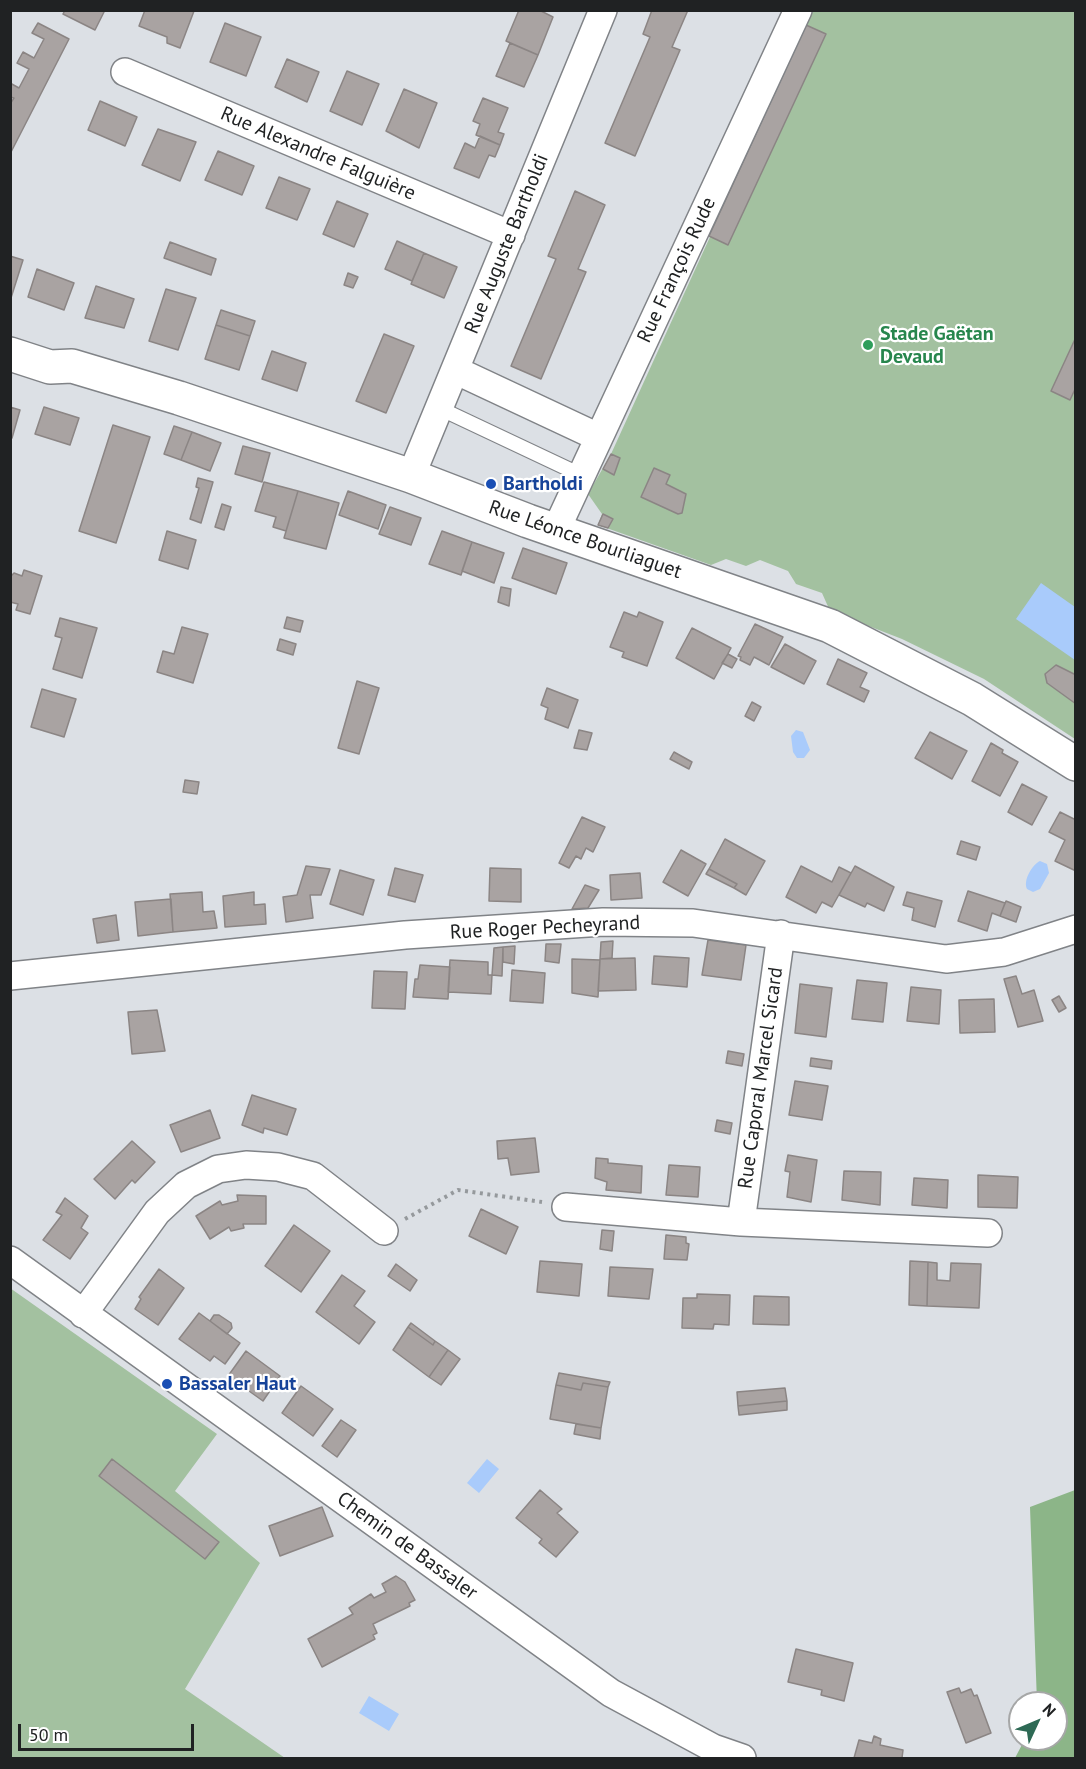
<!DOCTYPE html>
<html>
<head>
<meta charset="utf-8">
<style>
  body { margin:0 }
  #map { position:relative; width:1086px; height:1769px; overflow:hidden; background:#dce0e5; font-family:"PT Sans",sans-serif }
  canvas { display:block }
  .frame { position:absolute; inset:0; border:12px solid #202223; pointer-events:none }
  .north { position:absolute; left:1008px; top:1691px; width:60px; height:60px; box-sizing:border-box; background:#fff; border:2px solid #a6a7a7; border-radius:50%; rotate:46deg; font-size:16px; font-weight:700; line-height:24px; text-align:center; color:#202223 }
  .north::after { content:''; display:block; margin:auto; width:21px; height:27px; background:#2e6a55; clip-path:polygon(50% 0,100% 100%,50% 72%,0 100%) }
  .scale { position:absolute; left:18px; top:1724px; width:176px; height:27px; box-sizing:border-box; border:3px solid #202223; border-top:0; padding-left:8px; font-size:18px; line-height:21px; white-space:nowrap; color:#202223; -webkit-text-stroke:4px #fff; paint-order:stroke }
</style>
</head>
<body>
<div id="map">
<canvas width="1086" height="1769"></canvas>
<div class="frame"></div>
<div class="north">N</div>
<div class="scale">50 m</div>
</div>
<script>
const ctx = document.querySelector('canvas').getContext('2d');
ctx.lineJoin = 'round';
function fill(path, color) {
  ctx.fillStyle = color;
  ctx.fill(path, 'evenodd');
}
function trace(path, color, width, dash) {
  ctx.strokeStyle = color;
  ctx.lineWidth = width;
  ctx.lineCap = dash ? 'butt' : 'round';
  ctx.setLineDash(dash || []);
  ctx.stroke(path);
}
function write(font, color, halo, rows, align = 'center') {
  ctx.font = font + ' "PT Sans",sans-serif';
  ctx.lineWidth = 4.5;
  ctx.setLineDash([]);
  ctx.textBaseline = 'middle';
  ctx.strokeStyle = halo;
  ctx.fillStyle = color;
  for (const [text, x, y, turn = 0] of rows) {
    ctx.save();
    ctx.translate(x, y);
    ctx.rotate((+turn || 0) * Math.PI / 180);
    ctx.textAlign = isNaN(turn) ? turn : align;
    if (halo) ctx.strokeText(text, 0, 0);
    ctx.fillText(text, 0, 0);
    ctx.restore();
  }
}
fill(new Path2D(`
  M813,11H1075V739L984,679L902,639L830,611L822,593L796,584L788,571L760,560L746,566L726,559L711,565L598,525L602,514L588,494L611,454Z
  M10,1288L217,1434L175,1491L260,1563L185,1689L285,1758H11Z`), '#a3c1a0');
fill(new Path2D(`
  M1075,1490V1758H1015L1025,1739H1056V1703H1037L1030,1507Z`), '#8cb588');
fill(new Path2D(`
  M1041,583L1075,607V660L1016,619Z
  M796,730L803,732L810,750L804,758H797L793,752L791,736Z
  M1040,861L1047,864L1049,873L1040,889L1033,892L1027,889C1023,880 1032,865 1040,861Z
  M487,1459L499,1469L479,1493L467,1483Z
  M369,1696L399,1714L389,1731L359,1713Z`), '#a9cbfb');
const building = new Path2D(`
  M65,10H105L95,30L63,14Z
  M145,10L194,11L180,48L167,43V37L139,26Z
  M519,10H539L553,17L538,55L506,41Z
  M652,10H688L672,47L680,50L635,156L605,143L650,37L643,34Z
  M38,23L69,39L10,154V104L14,98L10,97V83L19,88L29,69L17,63L23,52L34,58L44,39L32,33Z
  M225,23L261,37L246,76L210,62Z
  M806,25L826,34L728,245L709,236Z
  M510,43L538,55L524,87L496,76Z
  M287,59L319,72L307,102L275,87Z
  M347,71L379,84L362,125L330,111Z
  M404,89L437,103L419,148L386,131Z
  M483,98L508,108L498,132L504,134L500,145L476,135L480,124L473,121Z
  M100,101L137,117L125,146L88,130Z
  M158,129L196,142L180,181L142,165Z
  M480,136L500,145L495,157L489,155L479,178L454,168L465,143L475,148Z
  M218,151L254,166L242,195L205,180Z
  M279,177L310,189L297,220L266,208Z
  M575,191L605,205L578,269L586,272L541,379L511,366L556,259L548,256Z
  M337,201L368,214L354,247L323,234Z
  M397,241L424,253L412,281L385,269Z
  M170,242L216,259L211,275L164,258Z
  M424,253L457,267L444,298L411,284Z
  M10,256L23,260L10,301Z
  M37,269L74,283L64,310L28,297Z
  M348,273L358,277L353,288L344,285Z
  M96,286L134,299L124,328L85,318Z
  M166,289L196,298L178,350L149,341Z
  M221,310L255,321L250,336L216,325Z
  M216,325L250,336L239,370L205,359Z
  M384,334L414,346L386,413L356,401Z
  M1076,337V387L1070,400L1051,391Z
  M272,351L306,363L297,391L262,379Z
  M10,407L20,410L12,438L10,437Z
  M44,407L79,418L70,445L35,434Z
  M113,425L150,437L116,543L79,531Z
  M174,426L192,432L181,460L164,454Z
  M192,432L221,443L210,471L181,460Z
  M243,446L270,453L262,482L235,474Z
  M611,454L620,458L614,475L603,469Z
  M654,468L670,475L666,484L686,494L682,513L678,514L641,497Z
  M198,478L213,482L201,523L190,519L199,488L196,487Z
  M264,482L298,491L286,531L273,527L276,517L255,511Z
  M298,491L339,503L326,549L284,538Z
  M348,491L386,505L378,529L339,515Z
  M222,504L231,507L224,530L215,527Z
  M390,507L421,518L411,545L379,534Z
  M603,514L613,519L608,528L598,525Z
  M167,531L196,540L188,569L159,560Z
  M442,531L472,542L461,575L429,564Z
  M472,542L504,553L494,583L462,571Z
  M523,548L567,563L556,594L512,578Z
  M24,570L42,576L30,614L16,610L18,604L10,602V577L14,573L22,576Z
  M501,587L511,589L509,606L498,602Z
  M624,612L637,617L639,612L663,622L647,666L622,657L624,652L610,647Z
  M287,617L303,621L300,632L284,628Z
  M60,618L97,628L82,678L53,669L62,638L55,636Z
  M755,624L783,637L769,665L754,657L750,665L740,660L741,657L738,656Z
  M182,627L208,634L193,683L157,672L163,651L174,654Z
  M692,628L731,648L714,679L676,658Z
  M280,639L296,644L293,655L277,650Z
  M785,644L816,661L804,684L771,667Z
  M728,654L737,659L732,668L722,663Z
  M838,659L867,673L860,687L869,691L864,702L827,684Z
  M1056,665L1076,675V704L1047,683L1045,674Z
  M357,681L379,688L359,754L338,748Z
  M547,688L578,700L568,728L545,719L548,708L541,705Z
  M42,689L76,699L64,737L31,727Z
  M752,702L761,707L754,721L745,716Z
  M579,730L592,733L587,750L574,748Z
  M930,732L967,751L952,779L915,758Z
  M991,743L1003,750L1002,753L1018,762L1000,796L972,781Z
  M674,752L692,762L689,769L670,759Z
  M185,780L199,782L197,794L183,792Z
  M1022,784L1047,797L1032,825L1008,812Z
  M1060,812L1076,820V871L1055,861L1065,840L1049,832Z
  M582,817L605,827L593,852L586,848L581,859L576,856L569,868L559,863Z
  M725,839L765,861L746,895L734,888L737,884L709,869Z
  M961,841L980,847L976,860L957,854Z
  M681,850L706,864L688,896L663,882Z
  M306,866L330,869L321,895H310L313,918L286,922L283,897L297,895Z
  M801,866L832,882L839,867L851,873L832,907L822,902L816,913L786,897Z
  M855,866L894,887L884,911L867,903L865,907L839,895Z
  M395,868L423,875L415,902L388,895Z
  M490,868L521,869V902L489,901Z
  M709,869L737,884L734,888L706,874Z
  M340,870L374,880L363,915L330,904Z
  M640,873L642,898L611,900L610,875Z
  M585,885L599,890L588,908L572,909Z
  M968,891L1005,903L1000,916L992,913L987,931L958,921Z
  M202,892L203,912L214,911L217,928L173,932L170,894Z
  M254,892V905L265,904L266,924L225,927L223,896Z
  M907,892L942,901L935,927L912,920L914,908L903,905Z
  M171,899L173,932L138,936L135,902Z
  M1006,901L1021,907L1016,922L1000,916Z
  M116,915L119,940L97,943L93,919Z
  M708,940L746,945L741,980L702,975Z
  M613,941L612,958L600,959L601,942Z
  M546,944H561L559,963L545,961Z
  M515,946L514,964L503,962V947Z
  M503,947L502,976L492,975L494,948Z
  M654,956L689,958L687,987L652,984Z
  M635,958L636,990L598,991L600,959Z
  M572,959L600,960L598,997L572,993Z
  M450,960L488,962V975H492L491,994L448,992Z
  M420,965L450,967L448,999L413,997L415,979H418Z
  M512,970L545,973L543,1003L510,1001Z
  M374,971L407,972L405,1009L372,1008Z
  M1016,976L1022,994L1034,990L1043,1021L1018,1027L1004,979Z
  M857,980L887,983L883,1022L852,1019Z
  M800,984L832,988L826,1037L795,1033Z
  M911,987L941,990L939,1024L907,1021Z
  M1059,996L1066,1008L1059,1012L1052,1000Z
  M994,999L995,1032L960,1033L959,1000Z
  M157,1010L165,1051L132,1054L128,1012Z
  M728,1051L744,1054L742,1066L726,1063Z
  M811,1058L832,1061L831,1069L810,1066Z
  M795,1081L828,1086L822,1120L789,1115Z
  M252,1095L296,1109L287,1135L264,1128L263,1133L242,1125Z
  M210,1110L220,1138L181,1152L170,1125Z
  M717,1120L732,1123L730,1134L715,1131Z
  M535,1138L539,1172L511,1175L508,1158L498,1159L497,1141Z
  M132,1141L155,1162L135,1183L132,1180L115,1199L94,1179Z
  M788,1155L817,1160L811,1202L787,1197L790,1172L785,1171Z
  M596,1158L608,1159V1163L642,1166L641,1193L606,1190L607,1182L595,1178Z
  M669,1165L700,1167L698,1197L666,1195Z
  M844,1171L881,1172L880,1205L842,1200Z
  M978,1175L1018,1177L1017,1208L978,1207Z
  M914,1178L948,1180L947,1208L912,1205Z
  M237,1195L266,1196V1224H243L244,1228L231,1231L229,1227L210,1239L196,1216L220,1201L222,1205L238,1201Z
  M65,1198L88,1216L81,1228L88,1233L70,1259L43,1240L62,1215L56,1212Z
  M481,1209L518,1227L506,1254L469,1236Z
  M294,1225L330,1251L301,1292L265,1266Z
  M602,1230L614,1231L612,1251L600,1249Z
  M666,1235L686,1237V1243L689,1244L687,1260L664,1259Z
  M540,1261L582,1264L579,1296L537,1292Z
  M910,1261L928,1262L927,1306L909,1305Z
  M928,1262L937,1263V1280L950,1281L951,1263L981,1264L979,1308L927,1306Z
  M396,1264L417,1280L410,1291L388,1276Z
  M610,1267L653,1269L649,1299L608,1296Z
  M159,1269L184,1288L158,1325L135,1309L141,1299L139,1297Z
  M342,1275L365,1291L354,1306L375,1322L359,1344L316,1312Z
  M697,1294L730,1295L729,1325L714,1324L713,1329L682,1328L683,1298H697Z
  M754,1296L789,1297V1325L753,1324Z
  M199,1313L240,1343L225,1364L214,1356L210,1361L179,1339Z
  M214,1315H219L231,1323L232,1328L227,1334L210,1321Z
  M411,1323L435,1341L433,1345L408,1327Z
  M408,1327L433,1345L435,1341L448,1350L429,1377L393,1350Z
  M448,1350L460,1359L441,1385L429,1377Z
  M246,1351L280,1376L263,1401L228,1376Z
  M559,1373L610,1382L608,1387L583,1383L581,1390L556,1385Z
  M583,1383L608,1387L601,1428L550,1419L556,1385L581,1390Z
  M301,1386L333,1409L313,1436L282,1413Z
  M785,1388L787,1401L738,1406L737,1392Z
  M787,1401V1410L739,1415L738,1406Z
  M341,1420L356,1430L337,1457L322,1446Z
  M576,1424L601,1428L600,1439L574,1434Z
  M112,1459L219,1542L205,1559L99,1476Z
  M540,1490L562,1509L557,1513L578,1532L556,1557L539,1543L542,1539L516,1518Z
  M322,1507L333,1536L280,1556L269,1526Z
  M396,1576L405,1582L415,1600L409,1603L410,1606L373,1624L377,1633L373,1635L375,1639L322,1667L308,1639L353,1614L349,1608L371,1594L374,1598L386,1592L382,1584Z
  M796,1649L853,1663L844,1701L821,1695L822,1690L788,1682Z
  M959,1688L961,1693L971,1689L974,1696L977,1695L991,1733L966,1743L947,1692Z
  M874,1736L881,1739L880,1745L903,1750L902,1758H854L859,1740L872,1743Z`);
fill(building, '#a9a3a2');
trace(building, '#8b8584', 1.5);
const service = new Path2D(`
  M439,408L581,475`);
const minor = new Path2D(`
  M125,72L511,235
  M455,370L598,437
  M411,476L603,10
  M556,530L798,10
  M10,976L405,935L603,922L693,923L946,959L1004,952L1076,929
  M566,1207L741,1222L988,1233
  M741,1222L781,934
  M10,1260L611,1693L713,1748L742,1758
  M83,1314L157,1212L186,1185L218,1169L246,1165L278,1167L313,1176L384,1231`);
const secondary = new Path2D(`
  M10,354L50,367L72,366L179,398L411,476L528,521L830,626L972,699L1076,764`);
trace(service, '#808387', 16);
trace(minor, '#808387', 30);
trace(secondary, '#808387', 36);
trace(new Path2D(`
  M405,1219L458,1190L542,1202`), '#95999c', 4, [3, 4.5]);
trace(service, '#fff', 14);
trace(minor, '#fff', 27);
trace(secondary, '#fff', 33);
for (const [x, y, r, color] of [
  [868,345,6,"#2e9e5b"],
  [491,484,6,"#1a4fb4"],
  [167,1384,6,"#1a4fb4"]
]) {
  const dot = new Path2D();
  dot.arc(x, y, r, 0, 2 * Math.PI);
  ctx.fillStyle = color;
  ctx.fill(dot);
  trace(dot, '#fff', 2);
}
write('20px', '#202223', '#fff', [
  ["Rue Alexandre Falguière",318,154,23],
  ["Rue Auguste Bartholdi",507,244,-68],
  ["Rue François Rude",677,270,-65],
  ["Rue Léonce Bourliaguet",585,540,19],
  ["Rue Roger Pecheyrand",545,928,-3],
  ["Rue Caporal Marcel Sicard",761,1078,-82],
  ["Chemin de Bassaler",407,1546,36]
]);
write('bold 20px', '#27864d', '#fff', [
  ["Stade Gaëtan",880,334],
  ["Devaud",880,357]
], 'left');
write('bold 20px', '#164399', '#fff', [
  ["Bartholdi",503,484],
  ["Bassaler Haut",179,1384]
], 'left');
</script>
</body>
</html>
